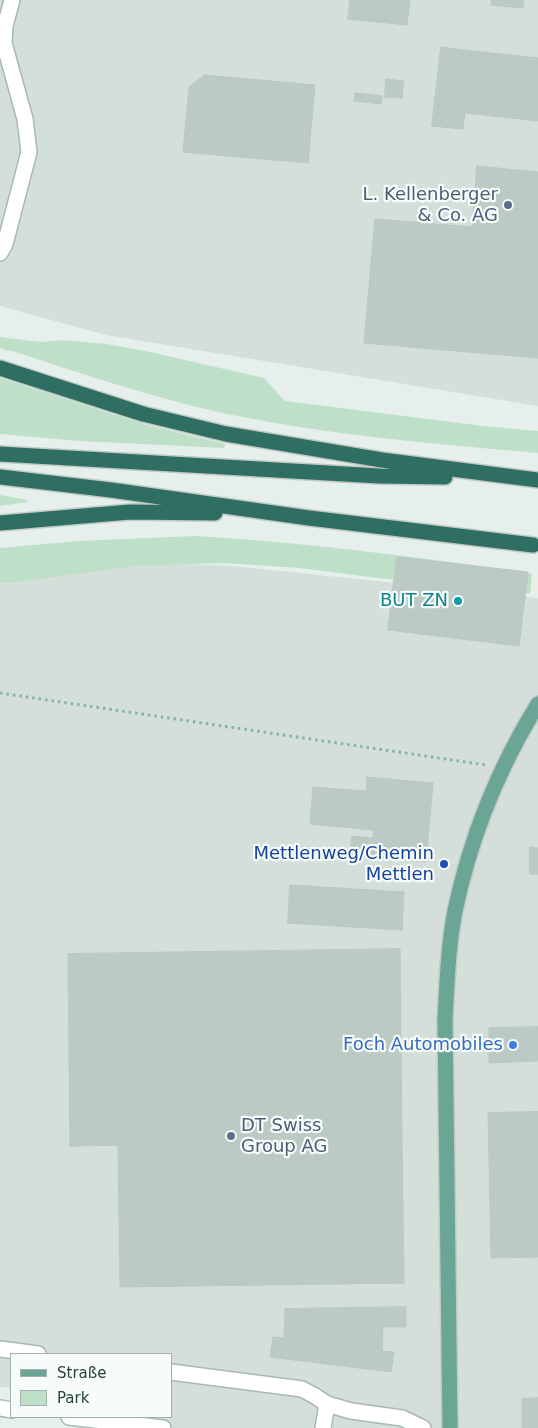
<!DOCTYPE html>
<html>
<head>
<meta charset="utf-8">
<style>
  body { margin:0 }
  #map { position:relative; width:538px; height:1428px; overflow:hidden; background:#e6efeb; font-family:"DejaVu Sans",sans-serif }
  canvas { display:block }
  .legend { position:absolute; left:10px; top:1353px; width:162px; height:65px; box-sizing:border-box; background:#f7fbf9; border:1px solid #a3b1ad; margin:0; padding:6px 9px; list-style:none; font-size:15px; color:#24423a }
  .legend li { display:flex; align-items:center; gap:10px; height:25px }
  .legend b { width:25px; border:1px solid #a3b1ad }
</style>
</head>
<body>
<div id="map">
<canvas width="538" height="1428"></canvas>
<ul class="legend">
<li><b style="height:6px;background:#6aa596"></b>Straße</li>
<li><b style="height:14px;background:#bfe0c8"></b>Park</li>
</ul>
</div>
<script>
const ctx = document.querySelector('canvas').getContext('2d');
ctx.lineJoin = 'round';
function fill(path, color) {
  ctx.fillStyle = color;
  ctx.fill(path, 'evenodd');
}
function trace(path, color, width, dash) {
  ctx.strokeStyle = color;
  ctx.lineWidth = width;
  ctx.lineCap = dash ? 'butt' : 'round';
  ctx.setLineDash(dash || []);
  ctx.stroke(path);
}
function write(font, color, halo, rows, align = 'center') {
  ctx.font = font + ' "DejaVu Sans",sans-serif';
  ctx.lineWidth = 4.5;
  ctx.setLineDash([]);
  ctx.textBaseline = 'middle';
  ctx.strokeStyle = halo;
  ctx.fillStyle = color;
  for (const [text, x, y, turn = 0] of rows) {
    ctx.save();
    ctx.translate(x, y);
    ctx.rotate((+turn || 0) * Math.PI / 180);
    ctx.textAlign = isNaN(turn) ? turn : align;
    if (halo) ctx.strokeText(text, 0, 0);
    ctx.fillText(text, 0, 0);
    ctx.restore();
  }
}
fill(new Path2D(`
  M0,0H538V406L106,335L0,306Z
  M143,562L233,566L538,598V1428H84L85,1417H171V1354H11V1388L0,1387V571Z`), '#d4dfda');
fill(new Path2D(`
  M0,337L40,342L63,340L107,344L150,352L264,378L285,401L483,426L538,431V453C433,444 330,435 227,414C153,398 81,373 9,350L8,351L0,348Z
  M0,378L147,425L225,444L224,448L79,441L0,434Z
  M0,495L27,500L28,502L0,506Z
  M195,536C307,542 417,558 528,572L532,574L530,594L378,578L300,568L224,563L135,566L9,583L0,582V548L78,541Z`), '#bfe0c8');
const building = new Path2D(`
  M350,0H410L407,25L348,19Z
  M492,0H524L523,8L491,5Z
  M441,47L472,51L463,129L432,126Z
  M472,51L538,58V121L465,113Z
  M205,75L315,85L308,163L183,152L189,87Z
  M386,79L404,81L402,98L385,97Z
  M355,93L382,96L381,104L354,101Z
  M477,166L538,172V358L364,343L375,219L472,227Z
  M397,557L528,572L519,646L388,630Z
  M367,777L433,783L426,862L350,856L352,836L373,838L374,830L310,824L313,787L366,791Z
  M530,847L538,848V874H530Z
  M290,885L404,892L402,930L288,923Z
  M400,949L402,1141L70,1146L68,954Z
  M538,1027V1061L489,1063V1028Z
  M538,1112V1257L491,1258L488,1113Z
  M402,1141L404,1283L120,1287L118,1145Z
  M406,1307V1327H383L382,1351L394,1352L391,1372L270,1357L273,1337L284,1338L285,1309Z
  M538,1398V1428H522V1399Z`);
fill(building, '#bbcac4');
trace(building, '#b8c9c2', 1);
const minor = new Path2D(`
  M0,253L5,244L29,152L25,119L4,43L5,26L12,0
  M0,1349L38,1354
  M171,1372L302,1389L315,1396L327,1404L351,1411L402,1418L423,1428
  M0,1408L11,1410
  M69,1417L163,1428
  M323,1428L327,1404`);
const major = new Path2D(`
  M450,1428L445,1020C447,984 448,947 455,911C470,839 499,767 538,704`);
const highway = new Path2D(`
  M0,368L143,414L226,434L382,460L538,480
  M0,454L379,476L445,477
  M0,477L111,490L309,518L533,545
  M0,523L130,512L215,513`);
trace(minor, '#a8b8b2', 18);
trace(major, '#c2cac8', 18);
trace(highway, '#c2cac8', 18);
trace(new Path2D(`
  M0,693L486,765`), '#86b3a5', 3, [2.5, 4]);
trace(minor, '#fff', 15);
trace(major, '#6aa596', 15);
trace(highway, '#2f6f62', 15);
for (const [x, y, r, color] of [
  [508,205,5,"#5c6f8a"],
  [458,601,5,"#0f9aa8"],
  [444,864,5,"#1a4fb4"],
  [513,1045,5,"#3f7fe0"],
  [231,1136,5,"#5c6f8a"]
]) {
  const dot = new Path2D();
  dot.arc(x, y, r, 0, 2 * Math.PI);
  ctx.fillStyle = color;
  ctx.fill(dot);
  trace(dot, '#f7fbf9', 2);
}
write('18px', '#4e5e75', '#f7fbf9', [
  ["L. Kellenberger",498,195],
  ["& Co. AG",498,216],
  ["DT Swiss",241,1126,"left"],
  ["Group AG",241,1147,"left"]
], 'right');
write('18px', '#0d838f', '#f7fbf9', [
  ["BUT ZN",448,601]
], 'right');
write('18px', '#164399', '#f7fbf9', [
  ["Mettlenweg/Chemin",434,854],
  ["Mettlen",434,875]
], 'right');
write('18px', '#366cbe', '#f7fbf9', [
  ["Foch Automobiles",503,1045]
], 'right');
</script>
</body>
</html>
